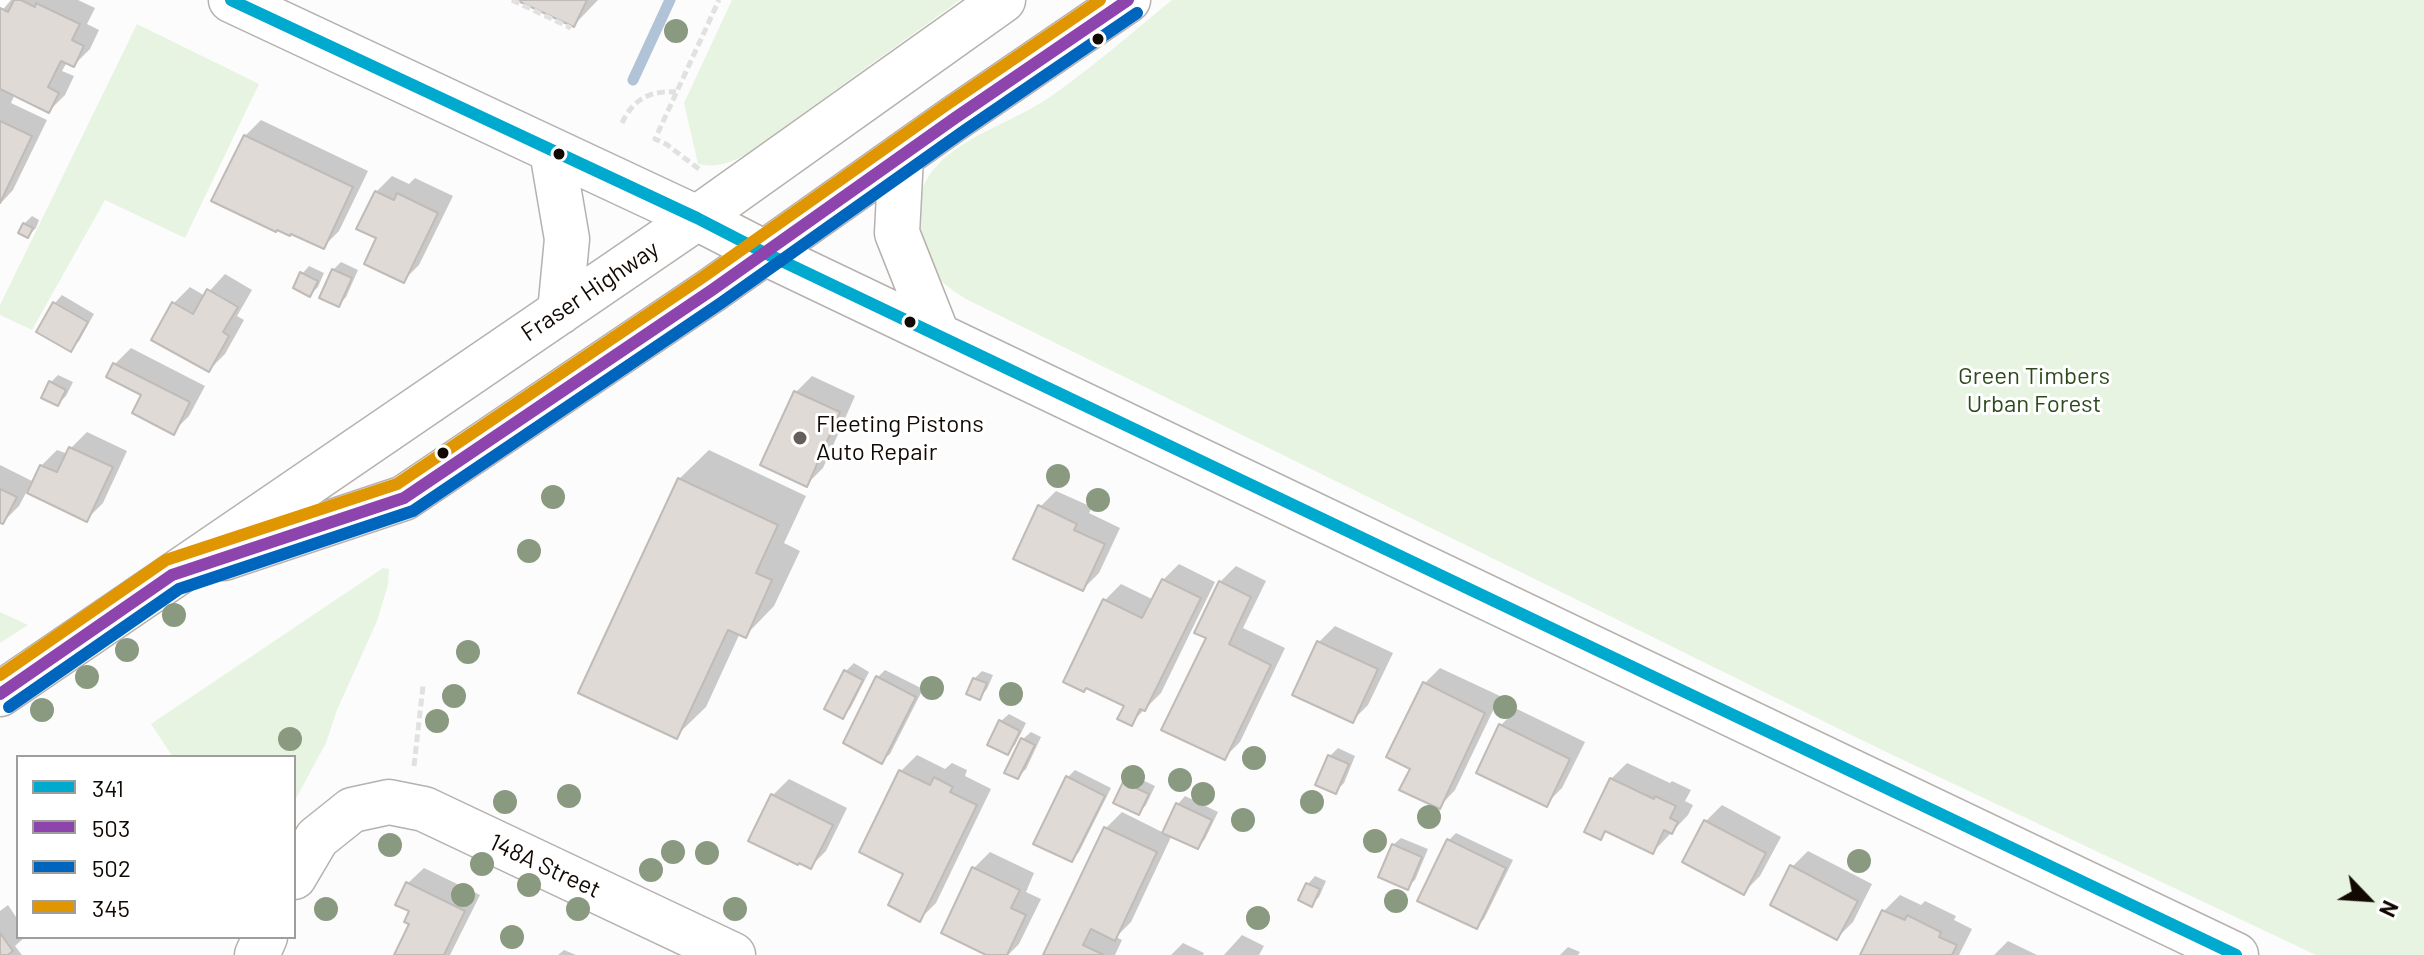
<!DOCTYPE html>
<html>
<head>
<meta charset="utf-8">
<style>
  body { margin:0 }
  #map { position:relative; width:2424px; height:955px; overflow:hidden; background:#fcfcfc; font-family:Barlow,sans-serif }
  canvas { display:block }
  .legend { position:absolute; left:16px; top:755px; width:280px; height:184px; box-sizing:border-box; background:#fff; border:2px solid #a19d9a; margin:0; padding:10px 14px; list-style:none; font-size:24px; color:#130903 }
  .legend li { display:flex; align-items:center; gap:16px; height:40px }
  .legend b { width:40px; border:2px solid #a19d9a }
  .north { position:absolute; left:2328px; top:859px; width:80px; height:80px; -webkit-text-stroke:6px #fff; paint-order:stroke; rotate:115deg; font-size:22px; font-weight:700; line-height:32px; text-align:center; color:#130903 }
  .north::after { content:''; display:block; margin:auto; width:28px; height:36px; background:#130903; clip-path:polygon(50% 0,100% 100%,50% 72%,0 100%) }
</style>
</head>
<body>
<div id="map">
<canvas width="2424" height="955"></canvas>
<ul class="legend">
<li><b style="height:10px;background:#00a9ce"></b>341</li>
<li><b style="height:10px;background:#8e44ad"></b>503</li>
<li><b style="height:10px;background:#0065bd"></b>502</li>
<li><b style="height:10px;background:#e09600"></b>345</li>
</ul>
<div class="north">N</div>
</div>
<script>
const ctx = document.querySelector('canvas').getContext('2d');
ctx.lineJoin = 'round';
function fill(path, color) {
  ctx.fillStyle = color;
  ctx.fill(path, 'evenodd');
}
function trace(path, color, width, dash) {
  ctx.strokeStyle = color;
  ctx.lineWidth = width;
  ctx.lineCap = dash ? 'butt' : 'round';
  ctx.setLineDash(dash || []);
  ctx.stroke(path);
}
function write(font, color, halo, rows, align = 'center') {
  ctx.font = font + ' Barlow,sans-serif';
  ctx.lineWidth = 6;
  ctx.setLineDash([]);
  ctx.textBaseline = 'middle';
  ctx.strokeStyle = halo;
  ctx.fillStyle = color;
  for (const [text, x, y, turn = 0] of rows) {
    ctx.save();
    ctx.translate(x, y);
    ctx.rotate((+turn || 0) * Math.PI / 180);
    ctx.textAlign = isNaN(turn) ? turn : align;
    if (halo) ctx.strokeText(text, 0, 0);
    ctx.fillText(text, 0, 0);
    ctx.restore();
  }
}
fill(new Path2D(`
  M732,0H960L748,153C731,163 718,168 698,164L684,103Z
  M1172,0H2424V955H2316L1880,749L966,299C934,279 926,269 919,232C905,150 994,134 1047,99C1091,69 1131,33 1172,0Z
  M137,24L259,84L185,238L105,200L32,330L0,315V305Z
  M383,568L389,569L388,585L377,621L337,710L326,743L294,802V757H173L151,724Z
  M0,612L28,625L0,643Z`), '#e7f4e1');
fill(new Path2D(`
  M11,0H78L95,8L87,24L99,30L90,49L74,65L67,62L62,71L74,76L65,95L49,111L15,94L11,103L47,120L13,190L0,204V13Z
  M521,0H598L574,25Z
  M261,120L368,171L339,231L323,247L245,136Z
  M392,176L409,184L415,178L453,196L419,265L403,281L379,237L376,192Z
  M32,216L39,220L36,228L28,236L24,224Z
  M341,262L358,270L346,297L339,305L333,270Z
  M309,266L324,273L318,287L310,295L302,274Z
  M225,274L252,290L237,316L244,320L225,354L209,370L174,303L190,287L205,296Z
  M62,295L94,314L79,341L71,349L39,331L55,303Z
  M131,348L205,386L189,416L173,432L144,394L115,364Z
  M58,375L73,382L66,396L58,404L51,382Z
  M812,376L855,396L823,468L807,484L796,392Z
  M87,432L127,451L103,503L87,519L27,491L19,506L3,522L0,521V465L34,482L41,466L57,450L68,454L71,448Z
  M709,450L806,496L784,543L800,551L774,606L745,636L740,633L706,707L676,736L679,479Z
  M1056,491L1092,507L1089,513L1120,528L1099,573L1083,589L1040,507Z
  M1179,564L1215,582L1161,693L1131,723L1126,705L1086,686L1105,600L1121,584L1154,600L1163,580Z
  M1236,566L1266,581L1243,628L1285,648L1240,742L1224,758L1208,637L1220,582Z
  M1335,626L1393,653L1368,705L1352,721L1319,642Z
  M854,663L869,672L850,709L842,717L846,671Z
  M1440,668L1500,696L1455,790L1439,807L1413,768L1424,684Z
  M885,670L923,689L890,754L882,761L877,678Z
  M982,671L993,675L987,689L980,697L974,679Z
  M1517,709L1585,742L1562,788L1546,804L1501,725Z
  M1009,714L1026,723L1015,745L1008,752L1001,721Z
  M1031,732L1041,737L1026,769L1018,777L1023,739Z
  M1338,748L1355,756L1344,783L1336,791L1330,756Z
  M917,755L945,769L952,763L967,770L965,776L991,789L936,903L920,919L906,873L901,771Z
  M1627,763L1670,783L1672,781L1691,790L1685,801L1693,805L1688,815L1653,852L1608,830L1601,838L1611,779Z
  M1075,770L1111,788L1079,852L1072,860L1067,778Z
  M1132,775L1155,786L1146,805L1139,813L1125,783Z
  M789,779L847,808L826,851L810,867L773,795Z
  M1185,796L1218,812L1205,839L1198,847L1172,835L1131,922L1116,937L1122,940L1115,955H1045L1106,828L1122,812L1164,833L1178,804Z
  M1722,805L1781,837L1760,876L1744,892L1706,821Z
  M1456,833L1513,860L1484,919L1476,927L1448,841Z
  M1401,838L1428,849L1415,880L1407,887L1393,845Z
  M1808,851L1872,884L1853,922L1837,938L1792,867Z
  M990,852L1034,873L1026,892L1041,899L1019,944L1008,955H991L974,868Z
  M424,868L480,895L450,955H396L411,924L407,884Z
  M1315,876L1326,881L1319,897L1311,905L1308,884Z
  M1900,895L1921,905L1925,901L1956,916L1954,920L1972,929L1959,955H1862L1884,911Z
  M8,905L18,920V937H25L15,946L22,955H0V911Z
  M1242,935L1264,946L1259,955H1224Z
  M2008,941L2037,955H1994Z
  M1183,943L1204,953L1203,955H1171Z
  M1568,947L1580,952L1578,955H1560Z
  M564,950L576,955H558Z`), '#0003');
trace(new Path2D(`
  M633,80L670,0`), '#b0c3d7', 11);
const building = new Path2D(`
  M14,0H21L35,7L36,3L80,24L72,40L84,46L74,67L61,61L48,87L59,93L49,113L0,89V8L8,12Z
  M516,0H587L574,27Z
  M0,121L32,136L0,203Z
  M244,135L353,187L324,249L291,234L290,236L277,230L276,232L211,201Z
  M375,191L394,200L397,193L438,213L404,283L364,264L376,238L356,229Z
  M23,223L33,228L28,238L18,233Z
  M332,269L352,278L339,307L319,298Z
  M300,272L318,281L310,297L293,288Z
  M207,289L238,307L223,332L229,336L209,372L151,340L172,302L193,314Z
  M53,302L88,322L71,352L36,332Z
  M113,363L190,402L174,435L132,413L141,395L106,377Z
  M49,381L66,390L58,406L41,398Z
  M794,391L840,412L807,487L760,465Z
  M69,447L113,467L87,522L27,493L40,465L57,472Z
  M678,478L778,525L756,573L772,580L746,638L728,630L677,739L578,693Z
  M0,489L17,497L3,524L0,523Z
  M1038,505L1077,524L1074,530L1105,544L1083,591L1013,559Z
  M1162,579L1201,598L1145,711L1140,709L1132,726L1117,719L1124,706L1086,688L1084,692L1063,682L1103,599L1142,618Z
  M1219,581L1251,597L1229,644L1271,665L1225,760L1161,730L1206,638L1194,633Z
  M1317,641L1378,669L1353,723L1292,695Z
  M844,670L863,680L843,719L824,709Z
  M876,676L916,697L882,764L843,743Z
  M973,678L987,683L980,700L966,694Z
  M1423,682L1485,713L1440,809L1399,790L1410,769L1386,757Z
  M999,720L1020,731L1008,755L987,745Z
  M1499,724L1570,759L1547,807L1476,773Z
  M1021,738L1035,745L1018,779L1004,773Z
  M1328,755L1349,764L1336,794L1315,785Z
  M899,770L930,785L934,777L953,787L950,792L977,805L920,922L888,905L903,874L859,852Z
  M1066,776L1105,796L1072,862L1033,844Z
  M1610,778L1654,799L1655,796L1676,806L1670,818L1678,822L1672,834L1664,830L1653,854L1605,831L1601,840L1584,832Z
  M1123,782L1149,794L1139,815L1113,803Z
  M771,794L833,825L811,869L799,863L798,865L748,841Z
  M1176,803L1212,820L1198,849L1162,833Z
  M1704,820L1766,853L1744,895L1682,862Z
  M1104,827L1157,852L1115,941L1091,929L1083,945L1104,955H1043Z
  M1447,839L1506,868L1477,929L1417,901Z
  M1392,844L1422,857L1408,890L1378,877Z
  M1790,865L1858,901L1837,940L1770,905Z
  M972,867L1020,890L1011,908L1026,915L1007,955H986L941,933Z
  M406,882L465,911L444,955H394L409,924L404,922L409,911L395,905Z
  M1306,883L1320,889L1312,907L1298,900Z
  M1882,910L1905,920L1907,915L1941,932L1939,937L1957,945L1952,955H1860Z
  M0,933L13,951L8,955H0Z`);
fill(building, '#e0dad6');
trace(building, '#c0bbb7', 2);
const minor = new Path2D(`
  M231,0L697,218
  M294,877L317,838L352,810L389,802L424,809L733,955
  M257,955L265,937`);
const major = new Path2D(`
  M552,151L567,239L560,312
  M901,156L897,233L937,334
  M697,218L763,252L2236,955
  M224,558L404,498L712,290L955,118L1128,0
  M0,694L697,218L1003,0`);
trace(minor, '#b7b1ad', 47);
trace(major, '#b7b1ad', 47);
trace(new Path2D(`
  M512,0L571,28
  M622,123C633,99 651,90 676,92
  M699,169L666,144L655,139L719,0
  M414,766L423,686`), '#e2e1e1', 5, [8, 4]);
trace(minor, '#fff', 44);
trace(major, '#fff', 44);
trace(new Path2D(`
  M231,0L697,218L763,252L2236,955`), '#00a9ce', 12);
trace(new Path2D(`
  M0,694L172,575L404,498L712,290L955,118L1128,0`), '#8e44ad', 12);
trace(new Path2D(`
  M9,707L179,589L413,511L721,303L964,131L1137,13`), '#0065bd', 12);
trace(new Path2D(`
  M0,675L166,560L397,484L703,277L946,105L1100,0`), '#e09600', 12);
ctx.fillStyle = '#8a9a80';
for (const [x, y] of [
  [676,31],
  [1058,476],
  [553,497],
  [1098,500],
  [529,551],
  [174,615],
  [127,650],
  [468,652],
  [87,677],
  [932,688],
  [1011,694],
  [454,696],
  [1505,707],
  [42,710],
  [437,721],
  [290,739],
  [1254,758],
  [1133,777],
  [1180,780],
  [1203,794],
  [569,796],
  [505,802],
  [1312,802],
  [1429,817],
  [1243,820],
  [1375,841],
  [390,845],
  [673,852],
  [707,853],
  [1859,861],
  [482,864],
  [651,870],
  [529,885],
  [463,895],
  [1396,901],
  [326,909],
  [578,909],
  [735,909],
  [1258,918],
  [512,937]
]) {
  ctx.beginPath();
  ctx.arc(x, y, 12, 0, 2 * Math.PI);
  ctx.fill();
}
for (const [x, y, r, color] of [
  [1098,39,7,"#130903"],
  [559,154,7,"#130903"],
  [910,322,7,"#130903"],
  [800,438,8,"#655e5a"],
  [443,453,7,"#130903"]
]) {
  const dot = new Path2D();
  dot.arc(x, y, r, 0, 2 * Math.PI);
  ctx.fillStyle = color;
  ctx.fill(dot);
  trace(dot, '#fff', 3);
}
write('24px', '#130903', '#fff', [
  ["Fraser Highway",590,291,-34],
  ["148A Street",545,866,25]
]);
write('24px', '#2c4a1b', '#fff', [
  ["Green Timbers",2034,376],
  ["Urban Forest",2034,404]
]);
write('24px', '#130903', '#fff', [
  ["Fleeting Pistons",816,424],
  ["Auto Repair",816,452]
], 'left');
</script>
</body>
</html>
